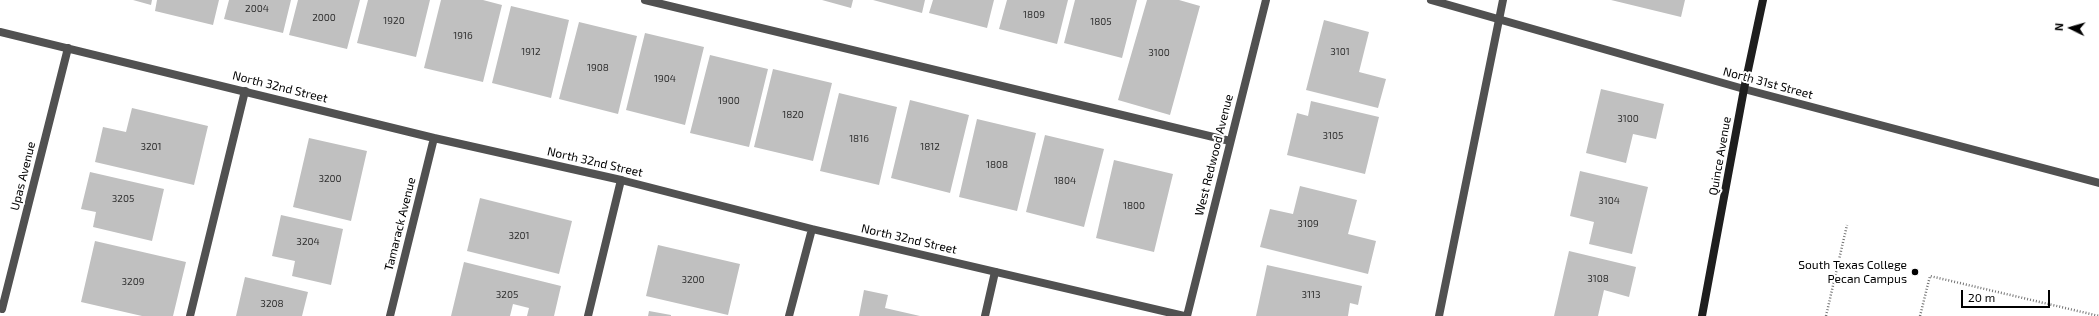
<!DOCTYPE html>
<html>
<head>
<meta charset="utf-8">
<style>
  body { margin:0 }
  #map { position:relative; width:2099px; height:316px; overflow:hidden; background:#fff; font-family:"Exo 2",sans-serif }
  canvas { display:block }
  .north { position:absolute; left:2051px; top:8px; width:40px; height:40px; -webkit-text-stroke:3px #fff; paint-order:stroke; rotate:275deg; font-size:11px; font-weight:700; line-height:16px; text-align:center; color:#000 }
  .north::after { content:''; display:block; margin:auto; width:14px; height:18px; background:#000; clip-path:polygon(50% 0,100% 100%,50% 72%,0 100%) }
  .scale { position:absolute; left:1961px; top:290px; width:89px; height:18px; box-sizing:border-box; border:2px solid #000; border-top:0; padding-left:5px; font-size:12px; line-height:14px; white-space:nowrap; color:#000; -webkit-text-stroke:3px #fff; paint-order:stroke }
</style>
</head>
<body>
<div id="map">
<canvas width="2099" height="316"></canvas>
<div class="north">N</div>
<div class="scale">20 m</div>
</div>
<script>
const ctx = document.querySelector('canvas').getContext('2d');
ctx.lineJoin = 'round';
function fill(path, color) {
  ctx.fillStyle = color;
  ctx.fill(path, 'evenodd');
}
function trace(path, color, width, dash) {
  ctx.strokeStyle = color;
  ctx.lineWidth = width;
  ctx.lineCap = dash ? 'butt' : 'round';
  ctx.setLineDash(dash || []);
  ctx.stroke(path);
}
function write(font, color, halo, rows, align = 'center') {
  ctx.font = font + ' "Exo 2",sans-serif';
  ctx.lineWidth = 4;
  ctx.setLineDash([]);
  ctx.textBaseline = 'middle';
  ctx.strokeStyle = halo;
  ctx.fillStyle = color;
  for (const [text, x, y, turn = 0] of rows) {
    ctx.save();
    ctx.translate(x, y);
    ctx.rotate((+turn || 0) * Math.PI / 180);
    ctx.textAlign = isNaN(turn) ? turn : align;
    if (halo) ctx.strokeText(text, 0, 0);
    ctx.fillText(text, 0, 0);
    ctx.restore();
  }
}
fill(new Path2D(`
  M133,0H152L151,5Z
  M157,0H219L213,25L155,11Z
  M229,0H291L283,33L224,19Z
  M298,0H360L347,49L289,35Z
  M368,0H430L416,57L357,43Z
  M441,0H483L502,5L483,82L424,68Z
  M822,0H853L851,8Z
  M873,0H925L922,13Z
  M933,0H994L987,28L929,13Z
  M1007,0H1068L1057,44L999,29Z
  M1075,0H1137L1122,58L1064,43Z
  M1147,0H1179L1200,6L1170,115L1118,100Z
  M1611,0H1685L1681,17Z
  M511,6L569,20L551,98L492,83Z
  M1324,20L1369,32L1359,72L1386,79L1378,108L1306,90Z
  M579,22L637,36L618,114L559,99Z
  M645,33L704,47L685,125L626,110Z
  M710,55L768,69L749,147L690,133Z
  M773,69L832,83L813,161L754,147Z
  M1601,89L1664,104L1656,139L1633,134L1626,163L1586,153Z
  M839,93L897,107L879,185L820,171Z
  M910,100L969,115L950,193L891,178Z
  M1311,101L1379,117L1365,174L1287,155L1297,113L1308,116Z
  M132,108L208,126L194,185L95,162L103,127L126,132Z
  M977,119L1036,133L1017,211L959,197Z
  M1045,135L1104,149L1084,227L1026,212Z
  M309,138L367,151L351,221L293,207Z
  M1114,160L1173,174L1154,252L1096,238Z
  M1580,171L1648,187L1632,254L1589,244L1594,222L1570,216Z
  M90,172L164,189L152,241L93,227L96,212L81,209Z
  M1300,186L1357,200L1348,234L1376,241L1368,274L1260,247L1270,209L1293,214Z
  M480,198L572,221L559,274L467,251Z
  M281,215L343,229L331,285L292,276L295,261L272,256Z
  M95,241L186,262L173,316H142L81,302Z
  M658,245L740,264L728,315L646,296Z
  M1569,251L1636,267L1629,297L1604,290L1598,316H1554Z
  M464,262L561,286L554,316H527L529,308L513,304L510,316H451Z
  M1267,265L1362,286L1358,305L1350,303L1348,316H1256Z
  M245,277L308,292L302,316H236Z
  M864,290L888,295L885,308L920,316H859Z
  M649,311L671,315V316H648Z`), '#c0c0c0');
trace(new Path2D(`
  M1826,316L1847,225
  M1920,316L1930,276L2099,316`), '#737373', 2.5, [1, 2]);
trace(new Path2D(`
  M645,0L1230,141
  M190,316L245,91
  M588,316L621,180
  M985,316L995,272
  M1439,316L1503,0`), '#515151', 8);
trace(new Path2D(`
  M1431,0L1744,89L2099,183
  M0,32L434,138L621,180L812,229L1184,316
  M2,309L68,48
  M390,316L434,138
  M789,316L812,229
  M1187,316L1266,0`), '#515151', 8);
trace(new Path2D(`
  M1702,316L1744,89L1763,0`), '#1e1e1e', 8);
for (const [x, y, r, color] of [
  [1915,272,4,"#000"]
]) {
  const dot = new Path2D();
  dot.arc(x, y, r, 0, 2 * Math.PI);
  ctx.fillStyle = color;
  ctx.fill(dot);
  trace(dot, '#fff', 1.5);
}
write('10px', '#303030', null, [
  ["2004",257,9],
  ["1809",1034,15],
  ["2000",324,18],
  ["1920",394,21],
  ["1805",1101,22],
  ["1916",463,36],
  ["1912",531,52],
  ["3101",1340,52],
  ["3100",1159,53],
  ["1908",598,68],
  ["1904",665,79],
  ["1900",729,101],
  ["1820",793,115],
  ["3100",1628,119],
  ["3105",1333,136],
  ["1816",859,139],
  ["3201",151,147],
  ["1812",930,147],
  ["1808",997,165],
  ["3200",330,179],
  ["1804",1065,181],
  ["3205",123,199],
  ["3104",1609,201],
  ["1800",1134,206],
  ["3109",1308,224],
  ["3201",519,236],
  ["3204",308,242],
  ["3108",1598,279],
  ["3200",693,280],
  ["3209",133,282],
  ["3205",507,295],
  ["3113",1311,295],
  ["3208",272,304]
]);
write('12px', '#000', '#fff', [
  ["North 31st Street",1768,83,15],
  ["North 32nd Street",280,87,14],
  ["West Redwood Avenue",1214,155,-76],
  ["Quince Avenue",1720,156,-80],
  ["North 32nd Street",595,162,13],
  ["Upas Avenue",23,176,-76],
  ["Tamarack Avenue",400,224,-76],
  ["North 32nd Street",909,239,13]
]);
write('12px', '#000', '#fff', [
  ["South Texas College",1907,265],
  ["Pecan Campus",1907,279]
], 'right');
</script>
</body>
</html>
